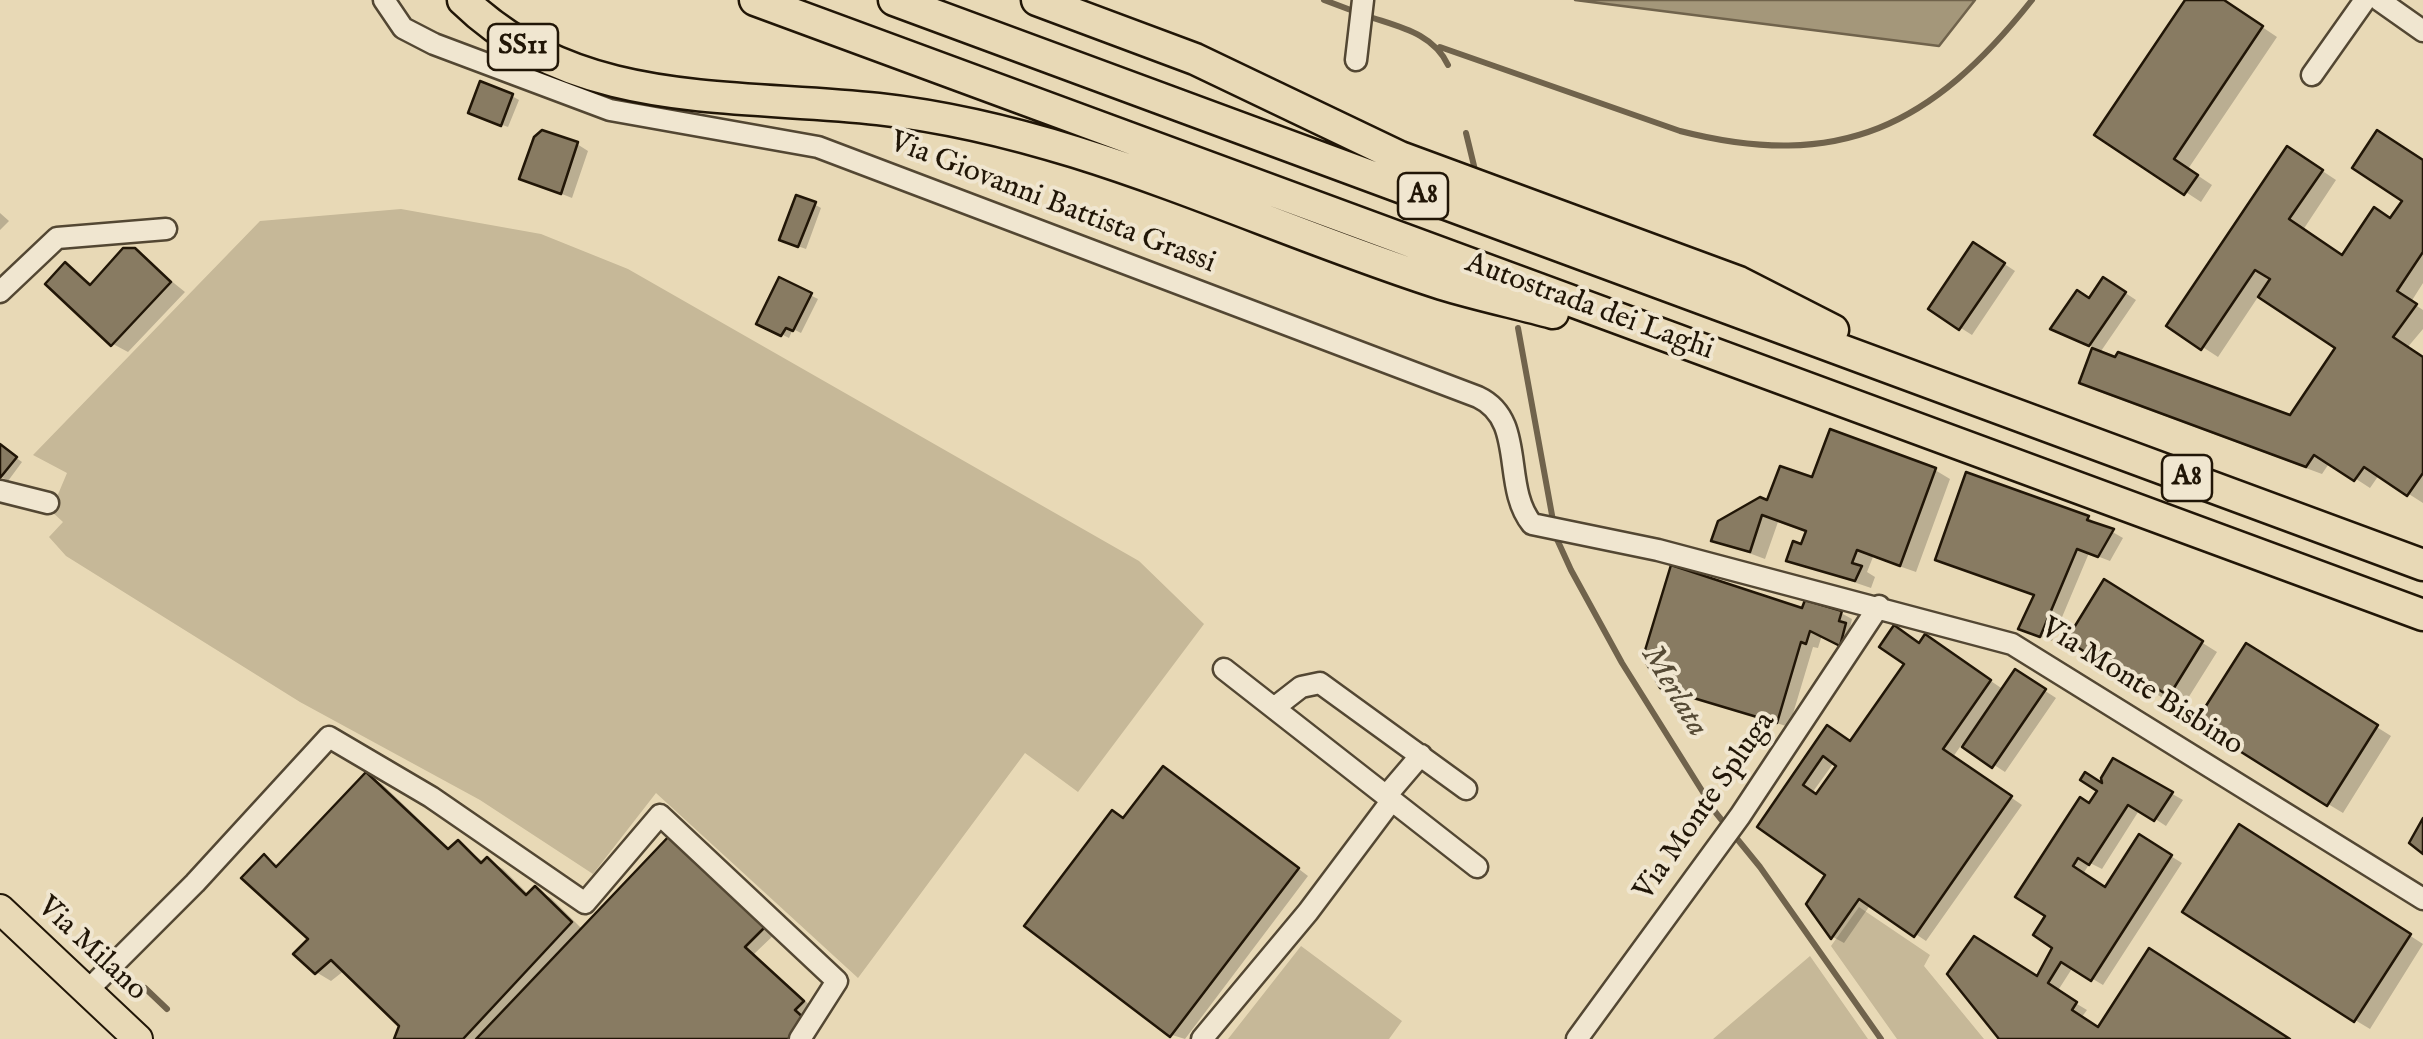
<!DOCTYPE html>
<html>
<head>
<meta charset="utf-8">
<style>
  body { margin:0 }
  canvas { display:block; background:#e8d9b6 }
</style>
</head>
<body>
<canvas width="2423" height="1039"></canvas>
<script>
const ctx = document.querySelector('canvas').getContext('2d');
ctx.lineJoin = 'round';
function fill(path, color) {
  ctx.fillStyle = color;
  ctx.fill(path, 'evenodd');
}
function trace(path, color, width, dash) {
  ctx.strokeStyle = color;
  ctx.lineWidth = width;
  ctx.lineCap = dash ? 'butt' : 'round';
  ctx.setLineDash(dash || []);
  ctx.stroke(path);
}
function write(font, color, halo, rows, align = 'center') {
  ctx.font = font + ' "IM FELL English",serif';
  ctx.lineWidth = 8;
  ctx.setLineDash([]);
  ctx.textBaseline = 'middle';
  ctx.strokeStyle = halo;
  ctx.fillStyle = color;
  for (const [text, x, y, turn = 0] of rows) {
    ctx.save();
    ctx.translate(x, y);
    ctx.rotate((+turn || 0) * Math.PI / 180);
    ctx.textAlign = isNaN(turn) ? turn : align;
    if (halo) ctx.strokeText(text, 0, 0);
    ctx.fillText(text, 0, 0);
    ctx.restore();
  }
}
fill(new Path2D(`
  M401,209L541,234L628,269L1139,561L1204,624L1078,792L1025,753L858,978L656,793L593,874L480,800L300,702L66,556L49,537L63,522L51,511L67,473L33,455L260,221Z
  M1859,907L1930,955L1924,966L1984,1039H1897L1831,946Z
  M1301,946L1402,1021L1389,1039H1228Z
  M1810,956L1868,1039H1713Z`), '#c6b898');
const water = new Path2D(`
  M1575,0H1975L1939,46Z`);
fill(water, '#a4977a');
trace(water, '#70634c', 2.5);
fill(new Path2D(`
  M2188,0H2222L2277,37L2188,169L2212,185L2201,202L2097,134Z
  M512,96L519,100L508,127L478,116Z
  M577,144L588,151L572,198L522,178Z
  M2303,158L2336,180L2303,230L2344,257L2392,220L2423,162V283L2411,302L2423,310V329L2407,348L2423,359V503L2379,475L2370,488L2330,462L2322,474L2097,391L2082,382L2095,348L2065,334L2090,300L2115,286L2136,300L2099,354L2291,418L2339,348L2260,294L2218,357L2169,325Z
  M814,204L821,208L806,249L789,243Z
  M0,213L9,221L0,230Z
  M134,251L185,292L128,352L113,344L66,265L93,285Z
  M1985,251L2015,271L1972,335L1931,309Z
  M780,280L818,299L801,333L793,329L789,338L759,323Z
  M0,446L22,462L8,481L0,476Z
  M1935,470L1950,479L1916,572L1873,557L1867,572L1875,577L1871,588L1789,560L1803,547L1808,533L1778,522L1765,559L1714,540L1769,503L1814,481Z
  M2088,518L2123,538L2110,561L2089,553L2052,641L2032,634L2037,596L1949,565Z
  M2120,591L2217,652L2185,703L2172,695L2168,701L2136,682L2141,676L2077,644Z
  M1804,611L1841,613L1852,619L1850,628L1857,632L1851,650L1822,635L1818,648L1813,647L1789,727L1662,686Z
  M1937,644L2004,690L2027,679L2056,698L2005,772L1962,744L1953,757L2022,805L1926,941L1871,904L1844,943L1833,937L1809,904L1828,875L1760,827L1828,729L1851,744L1920,645ZM1835,761L1840,765L1817,797L1812,793Z
  M2262,655L2391,736L2343,813L2328,804Z
  M2114,761L2183,800L2166,826L2140,809L2102,869L2090,863L2083,874L2106,889L2140,837L2182,863L2103,985L2073,967L2057,992L2087,1010L2081,1018L2099,1029L2286,1039H2003L2055,947L2048,916L2090,806L2107,788Z
  M367,775L382,784L451,850L458,843L485,863L488,860L503,869L529,895L535,889L551,898L583,930L672,837L777,932L754,954L814,1009L805,1039H397L402,1025L345,970L331,981L316,972L311,939L265,858L280,866Z
  M1175,775L1308,876L1185,1039L1172,1035L1027,926L1124,820Z
  M2255,836L2423,944L2370,1029L2355,1020Z`), '#0003');
trace(new Path2D(`
  M1324,0L1356,12
  M1367,16C1399,27 1433,33 1448,65
  M1440,47L1680,131C1840,172 1932,126 2032,0
  M1466,133L1476,174
  M1518,328L1556,537L1571,570L1622,663L1716,813L1760,867L1881,1039
  M145,988L167,1009`), '#70634c', 6);
const building = new Path2D(`
  M2185,0H2224L2263,26L2174,159L2198,175L2184,195L2094,135Z
  M480,81L513,94L501,126L468,113Z
  M542,130L578,142L561,194L519,179L534,137Z
  M2377,130L2423,160V252L2397,291L2417,304L2393,337L2423,357V473L2407,496L2364,467L2354,481L2314,455L2306,467L2079,383L2092,348L2115,357L2118,352L2290,415L2335,348L2258,297L2270,279L2255,270L2201,350L2166,326L2287,146L2323,170L2289,219L2342,255L2374,207L2390,218L2402,201L2352,168Z
  M796,195L816,202L798,247L779,240Z
  M1973,242L2005,263L1959,330L1928,309Z
  M123,248H135L171,282L111,346L45,284L65,262L90,285Z
  M779,277L812,293L793,331L786,328L781,336L756,324Z
  M2103,277L2126,292L2089,346L2050,329L2077,290L2089,298Z
  M1830,429L1936,468L1900,566L1857,550L1852,563L1862,566L1855,581L1786,561L1793,541L1801,544L1806,531L1762,515L1750,552L1711,541L1718,521L1760,497L1767,500L1780,466L1812,477Z
  M0,444L17,457L0,478Z
  M1966,472L2089,516L2087,520L2114,529L2098,557L2077,549L2040,637L2018,629L2034,595L1935,560Z
  M1671,565L1802,608L1805,600L1842,611L1839,621L1846,623L1840,646L1810,631L1806,644L1801,642L1777,723L1660,688L1643,657Z
  M2104,579L2203,641L2169,696L2156,688L2152,695L2133,683L2137,676L2097,651L2093,657L2074,645L2078,639L2070,634Z
  M1894,625L1919,643L1925,634L1991,680L1943,749L2012,796L1914,937L1859,899L1831,939L1806,904L1825,875L1757,827L1827,725L1850,741L1904,664L1879,647ZM1823,756L1836,766L1816,794L1803,785Z
  M2246,643L2378,725L2327,806L2195,723Z
  M2015,669L2046,689L1992,768L1962,747Z
  M2113,758L2173,792L2154,821L2128,805L2089,865L2078,858L2073,866L2105,887L2139,834L2172,855L2091,981L2061,962L2048,983L2077,1002L2072,1010L2098,1027L2149,948L2290,1039H1999L1947,974L1974,936L2037,976L2052,948L2033,935L2045,916L2015,897L2080,797L2089,803L2097,791L2080,780L2085,772L2102,783L2101,778Z
  M1163,766L1299,868L1170,1037L1024,926L1112,810L1123,818Z
  M366,772L448,849L458,840L481,863L487,857L526,895L535,886L572,922L463,1039H394L399,1026L331,960L315,974L293,954L308,939L241,878L264,854L276,867Z
  M2423,818V854L2409,843Z
  M2239,824L2411,934L2354,1022L2182,912Z
  M671,834L767,925L745,947L804,1001L795,1010L806,1020L788,1039H476Z`);
fill(building, '#887b62');
trace(building, '#211607', 2.5);
const minor = new Path2D(`
  M384,0L403,28L434,44L610,110L818,147L1478,397C1527,420 1501,486 1532,524L1658,550L2012,644L2423,899
  M2379,0L2423,31
  M1356,60L1363,0
  M2312,75L2365,0
  M0,292L57,238L166,229
  M0,491L48,503
  M1224,669L1477,867
  M1274,708L1301,687L1320,683L1466,789
  M1386,796L1421,755
  M87,991L195,883L329,737L431,797L585,903L660,815L837,981L800,1039
  M1202,1039L1308,912L1392,800
  M1577,1039L1740,816L1879,606`);
const major = new Path2D(`
  M0,909L138,1039`);
const highway = new Path2D(`
  M463,0C577,111 733,93 878,109C1078,131 1254,224 1442,284C1478,295 1516,303 1553,313
  M755,0L2423,615
  M894,0L2423,565
  M1037,0L1195,59L1400,157L1739,282L1833,330`);
trace(minor, '#534733', 25);
trace(major, '#211607', 32);
trace(highway, '#211607', 35);
trace(minor, '#f0e6d0', 20);
trace(major, '#e8d9b6', 28);
trace(highway, '#e8d9b6', 30);
for (const [x, y, w] of [
  [523,47,70],
  [1423,196,50],
  [2187,478,50]
]) {
  const box = new Path2D();
  box.roundRect(x - w / 2, y - 23, w, 46, 8);
  ctx.fillStyle = '#f0e6d0';
  ctx.fill(box);
  trace(box, '#211607', 2.5);
}
write('bold 28px', '#211607', null, [
  ["SS11",523,47],
  ["A8",1423,196],
  ["A8",2187,478]
]);
write('30px', '#211607', '#f0e6d0', [
  ["Via Giovanni Battista Grassi",1052,204,21],
  ["Autostrada dei Laghi",1589,308,20],
  ["Via Monte Bisbino",2141,688,32],
  ["Via Monte Spluga",1706,807,-55],
  ["Via Milano",91,950,43]
]);
write('italic 32px', '#554a35', '#f0e6d0', [
  ["Merlata",1673,692,59]
]);
</script>
</body>
</html>
